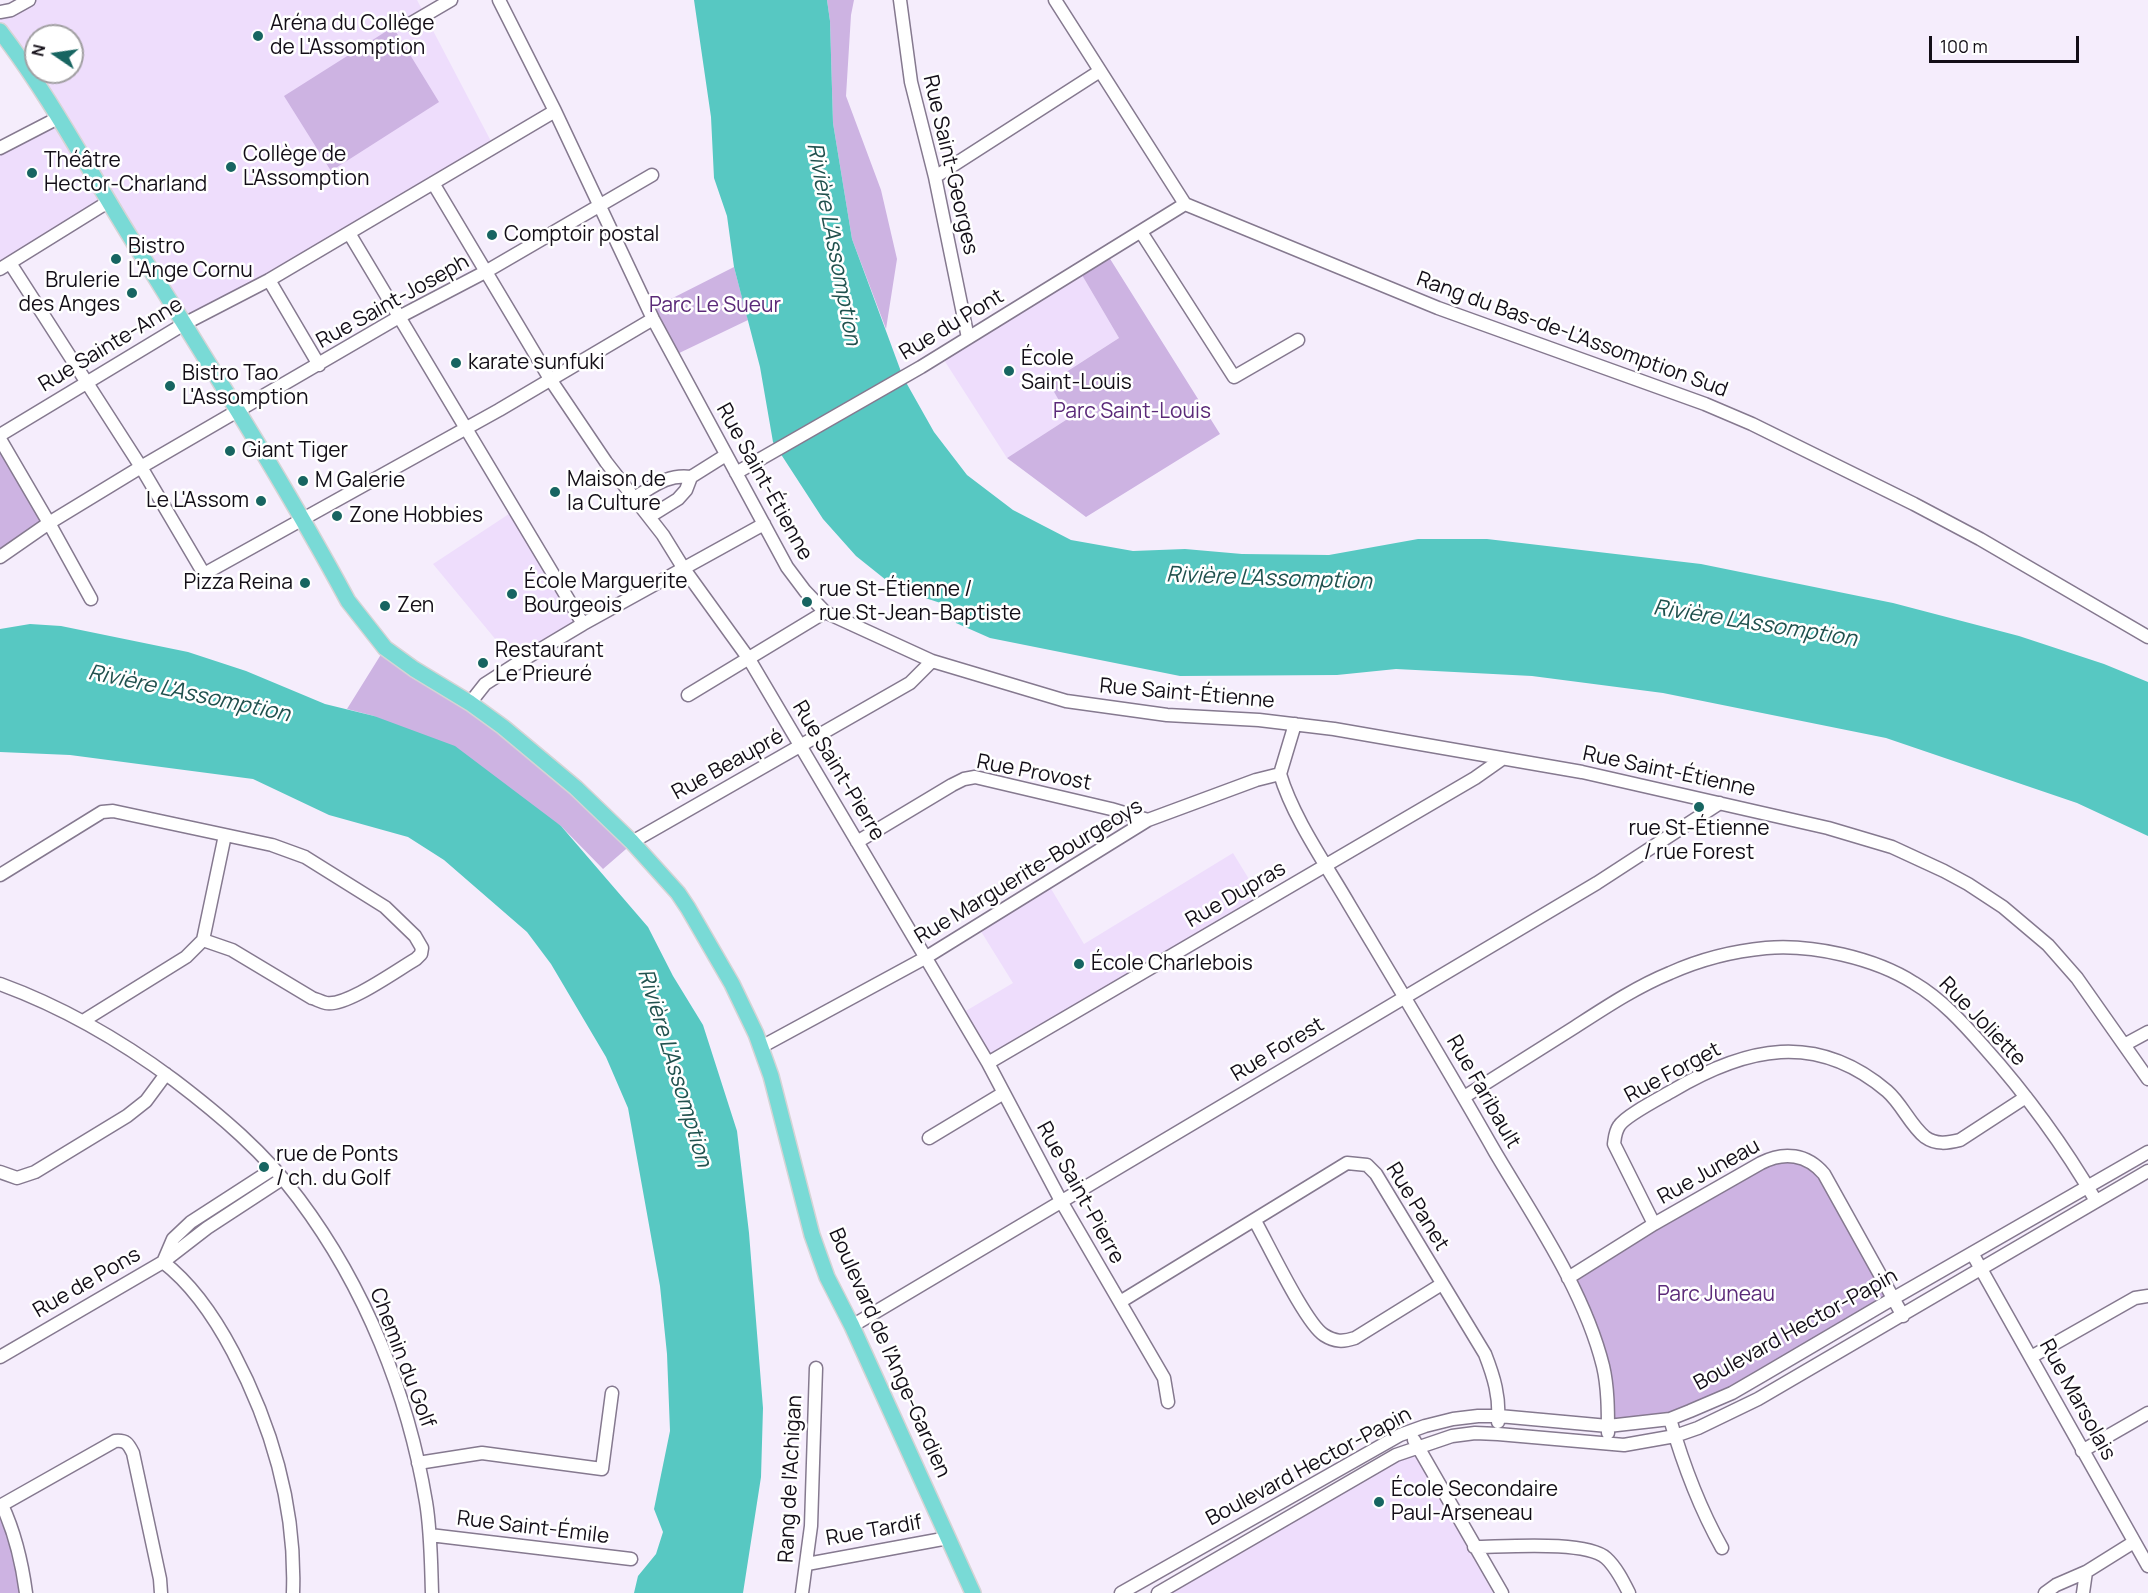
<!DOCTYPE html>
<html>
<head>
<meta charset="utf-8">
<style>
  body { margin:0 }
  #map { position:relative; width:2148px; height:1593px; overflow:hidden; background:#f5edfc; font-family:Manrope,sans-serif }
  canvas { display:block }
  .north { position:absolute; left:24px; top:24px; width:60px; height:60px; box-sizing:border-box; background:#fff; border:2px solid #a19fa2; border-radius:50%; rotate:283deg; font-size:16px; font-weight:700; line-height:24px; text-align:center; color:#130e17 }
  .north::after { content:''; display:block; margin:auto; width:21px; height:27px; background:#176561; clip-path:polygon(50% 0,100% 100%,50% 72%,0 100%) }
  .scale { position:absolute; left:1929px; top:36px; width:150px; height:27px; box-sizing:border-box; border:3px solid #130e17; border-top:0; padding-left:8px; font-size:18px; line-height:21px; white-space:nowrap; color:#130e17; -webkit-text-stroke:4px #fff; paint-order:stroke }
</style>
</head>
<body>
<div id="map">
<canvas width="2148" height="1593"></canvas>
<div class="north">N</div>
<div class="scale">100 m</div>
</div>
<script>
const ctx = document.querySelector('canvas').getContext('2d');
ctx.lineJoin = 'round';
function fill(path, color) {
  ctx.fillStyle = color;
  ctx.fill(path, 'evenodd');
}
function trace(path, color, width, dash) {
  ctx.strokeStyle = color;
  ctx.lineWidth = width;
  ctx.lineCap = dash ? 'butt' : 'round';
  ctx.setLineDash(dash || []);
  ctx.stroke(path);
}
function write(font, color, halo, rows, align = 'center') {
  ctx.font = font + ' Manrope,sans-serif';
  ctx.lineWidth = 5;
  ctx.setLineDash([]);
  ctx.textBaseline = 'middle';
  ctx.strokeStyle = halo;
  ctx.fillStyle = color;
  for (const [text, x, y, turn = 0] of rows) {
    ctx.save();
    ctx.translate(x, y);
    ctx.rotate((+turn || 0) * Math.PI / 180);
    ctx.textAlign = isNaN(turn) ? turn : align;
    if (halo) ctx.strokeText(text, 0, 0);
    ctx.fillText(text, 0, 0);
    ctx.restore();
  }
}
fill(new Path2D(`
  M29,0H417L494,147L184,324L108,203L0,269V148L58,117L0,32V12ZM36,36H72V72H36Z
  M1079,270L1119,338L1050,382L1069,418L1007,458L944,360Z
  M515,510L583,624L516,664L433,564Z
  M1233,853L1263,902L988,1063L959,1015L1013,983L977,925L1047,882L1084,944Z
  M1411,1447L1493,1593H1158Z`), '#eeddfc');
fill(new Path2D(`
  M827,0H854L851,15L846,96L881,190L897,259L886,329L852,239L833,123L830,21Z
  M393,27L439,102L331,171L284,96Z
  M1107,254L1220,434L1086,517L1007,458L1069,418L1049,383L1119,338L1079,270Z
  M734,267L748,320L673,356L649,310Z
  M0,439L49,523L0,557Z
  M385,648L470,703L633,843L603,869L561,826L374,716L347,709Z
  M1810,1161L1894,1297L1763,1375L1670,1419L1608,1426L1603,1366L1568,1278L1761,1163Z
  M0,1506L26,1593H0Z`), '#cdb3e2');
fill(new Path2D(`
  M694,0H827L830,21L833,123L852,239L903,377L934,432L967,475L1013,510L1071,540L1133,551L1185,549L1242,554L1329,555L1418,539H1487L1701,564L1893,603L2019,636L2104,664L2148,682V836L2077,803L1886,738L1663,693L1532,676L1396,669L1337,675L1180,676L990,638L956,623L953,607L919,596L886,580L856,556L823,519L773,442L760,367L734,267L727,216L714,178L711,117Z
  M30,624L61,626L188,652L246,671L325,704L374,716L455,746L561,826L648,927L673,976L703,1025L737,1131L749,1233L763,1408L761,1477L743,1593H634L638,1576L656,1554L663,1532L654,1509L670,1431L667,1354L660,1286L628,1108L606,1057L551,964L527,932L444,860L408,837L329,815L253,779L70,755L0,752V629Z`), '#57c8c2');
const minor = new Path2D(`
  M499,0L555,111L653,319L787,567L805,591L825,612L932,661L1066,701L1167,715L1259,720L1334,729L1582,772L1828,828L1892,847L1944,871L1968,884L2003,907L2048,945L2077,978L2148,1079
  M900,0L911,82L935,177L968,338
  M1055,0L1185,204L1438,308L1705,404L1752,424L1914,504L1980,539L2148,637
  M0,12L11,10L29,0
  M410,24L451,0
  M0,148L58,118
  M935,177L1100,71
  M433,183L550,379L606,462L663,535L684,569L749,659L988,1063L1061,1201L1164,1378L1168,1402
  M1141,232L1234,377L1298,340
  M349,233L583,624
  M10,263L141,467L204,574L499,410L653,319
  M0,269L108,202
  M269,280L319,365
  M0,435L184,324L269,280L555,111
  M0,439L49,523L91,599
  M736,473L921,367L1185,204
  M634,498C654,486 667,474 691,477
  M649,517L678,499L686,490L691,477L726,455
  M0,557L49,523L141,467L399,317L487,271L652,175
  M688,695L825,612
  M470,703L485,684L516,664L583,624L764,524
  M1280,774C1293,818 1327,866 1350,906C1399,988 1448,1069 1495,1152C1534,1218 1584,1290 1603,1366C1608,1387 1608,1411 1608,1433
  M1280,774L1295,724
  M632,842L910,683L932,661
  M857,842L952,785L964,779L975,777L1111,809L1148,820
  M0,875L102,812L113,811L272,845L305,857L385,907L415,936L422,948L421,954L416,959C397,970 346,1007 326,1003C321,1002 316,999 312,998L232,950L203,940
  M0,984C63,1007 120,1040 174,1080C220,1115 265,1153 299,1199C365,1287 408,1394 426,1502C431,1532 431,1563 432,1593
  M83,1021L186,957L203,940L225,835
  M2124,1045L2148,1032
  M761,1047L925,958L1148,820L1256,780L1280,774
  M988,1063L1475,778L1502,759
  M1464,1097C1501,1074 1538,1050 1575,1027C1606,1007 1636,987 1670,973C1699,960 1734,951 1766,948C1812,944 1875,958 1914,983C1941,999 1963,1023 1984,1047C2026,1094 2064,1146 2096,1201
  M929,1138L1002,1094
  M0,1172L17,1178L35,1172L127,1116L146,1101L166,1074
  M1255,1221C1268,1244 1306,1324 1324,1335C1335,1342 1343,1342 1355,1338L1442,1284
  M1654,1224L1614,1144C1615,1137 1615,1132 1619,1126C1625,1116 1660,1098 1672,1091C1746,1047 1816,1031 1887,1091C1902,1104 1910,1125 1925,1137C1936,1145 1948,1143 1960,1140L2026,1097
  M1972,1253L2148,1566
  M164,1260L173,1239L191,1222L273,1169
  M163,1262C193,1285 215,1318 233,1352C272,1426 296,1508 293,1593
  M1568,1278L1654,1224L1761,1163C1784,1151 1807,1154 1824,1174L1903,1316
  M1120,1302L1347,1163L1367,1165L1376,1174L1485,1354C1494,1377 1500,1397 1498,1422
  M852,1326L1597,883L1720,803
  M0,1357L163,1262L207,1228L282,1179
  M2031,1357L2135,1298L2148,1296
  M1670,1419C1683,1464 1699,1507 1722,1548
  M1414,1440L1502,1593
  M2082,1451L2148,1413
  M418,1463L482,1453L602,1469L612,1393
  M2,1505C15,1533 22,1563 26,1593
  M0,1506L115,1441C126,1440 128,1443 133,1453L160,1579L161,1593
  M430,1535L631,1559
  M1474,1547C1503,1547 1586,1540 1606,1558C1616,1567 1623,1581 1629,1593
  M807,1564L948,1538
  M802,1593L811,1526L816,1368
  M1121,1593L1400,1435L1425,1426L1453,1419L1478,1416H1499L1608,1426L1670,1419L1690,1411L1732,1393L1763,1375L1894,1298L2148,1152
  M1158,1593L1396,1455L1452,1436L1475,1433L1498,1434L1624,1445L1675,1436L1698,1428L1758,1399L2148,1171
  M2045,1593L2056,1585L2086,1572L2134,1542
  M2083,1593L2086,1572`);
const major = new Path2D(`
  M0,31C50,96 88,169 131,238C205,358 281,477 348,601L385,648L414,669L470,703L503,727L576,788L632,842L678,893L688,908L732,984L756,1034L771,1076L812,1235L827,1277L852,1326L973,1593`);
trace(minor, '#85798f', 15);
trace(major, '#d5d4d5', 18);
trace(minor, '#fff', 12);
trace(major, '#79dad6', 15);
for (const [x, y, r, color] of [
  [258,36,6,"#176561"],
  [231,167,6,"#176561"],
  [32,173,6,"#176561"],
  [492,235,6,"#176561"],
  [116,259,6,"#176561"],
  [132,293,6,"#176561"],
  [456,363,6,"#176561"],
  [1009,371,6,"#176561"],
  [170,386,6,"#176561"],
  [230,451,6,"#176561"],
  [303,481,6,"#176561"],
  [555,492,6,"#176561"],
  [261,501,6,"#176561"],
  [337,516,6,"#176561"],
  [305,583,6,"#176561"],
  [512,594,6,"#176561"],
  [807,602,6,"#176561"],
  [385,606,6,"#176561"],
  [483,663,6,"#176561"],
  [1699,807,6,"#176561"],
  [1079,964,6,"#176561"],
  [264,1167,6,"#176561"],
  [1379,1502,6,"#176561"]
]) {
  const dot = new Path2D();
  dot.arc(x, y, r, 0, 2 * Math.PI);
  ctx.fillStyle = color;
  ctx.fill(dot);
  trace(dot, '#fff', 2);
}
write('21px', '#130e17', '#fff', [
  ["Aréna du Collège",270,24],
  ["de L'Assomption",270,48],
  ["Collège de",243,155],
  ["L'Assomption",243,179],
  ["Théâtre",44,161],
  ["Hector-Charland",44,185],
  ["Comptoir postal",504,235],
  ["Bistro",128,247],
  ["L'Ange Cornu",128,271],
  ["Brulerie",120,281,"right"],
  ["des Anges",120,305,"right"],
  ["École",1021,359],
  ["Saint-Louis",1021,383],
  ["karate sunfuki",468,363],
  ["Bistro Tao",182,374],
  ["L'Assomption",182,398],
  ["Giant Tiger",242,451],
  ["Maison de",567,480],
  ["la Culture",567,504],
  ["M Galerie",315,481],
  ["Le L'Assom",249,501,"right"],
  ["Zone Hobbies",349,516],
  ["École Marguerite",524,582],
  ["Bourgeois",524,606],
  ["Pizza Reina",293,583,"right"],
  ["rue St-Étienne /",819,590],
  ["rue St-Jean-Baptiste",819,614],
  ["Zen",397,606],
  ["Restaurant",495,651],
  ["Le Prieuré",495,675],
  ["rue St-Étienne",1699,829,"center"],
  ["/ rue Forest",1699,853,"center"],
  ["École Charlebois",1091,964],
  ["rue de Ponts",276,1155],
  ["/ ch. du Golf",276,1179],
  ["École Secondaire",1391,1490],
  ["Paul-Arseneau",1391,1514]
], 'left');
write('21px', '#130e17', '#fff', [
  ["Rue Saint-Georges",950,165,77],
  ["Rue Saint-Joseph",393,302,-29],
  ["Rue du Pont",952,325,-31],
  ["Rang du Bas-de-L'Assomption Sud",1572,335,20],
  ["Rue Sainte-Anne",111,345,-31],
  ["Rue Saint-Étienne",764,482,61],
  ["Rue Saint-Étienne",1187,694,5],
  ["Rue Beaupré",728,765,-29],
  ["Rue Saint-Pierre",838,771,59],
  ["Rue Saint-Étienne",1669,772,12],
  ["Rue Provost",1034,773,11],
  ["Rue Marguerite-Bourgeoys",1029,872,-31],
  ["Rue Dupras",1236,895,-30],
  ["Rue Joliette",1982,1022,46],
  ["Rue Forest",1278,1050,-31],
  ["Rue Forget",1673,1073,-28],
  ["Rue Faribault",1483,1092,60],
  ["Rue Juneau",1709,1172,-29],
  ["Rue Saint-Pierre",1080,1193,61],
  ["Rue Panet",1417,1207,58],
  ["Rue de Pons",87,1283,-30],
  ["Boulevard Hector-Papin",1796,1330,-29],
  ["Boulevard de l'Ange-Gardien",889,1353,66],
  ["Chemin du Golf",402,1358,69],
  ["Rue Marsolais",2077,1400,61],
  ["Boulevard Hector-Papin",1309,1467,-28],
  ["Rang de l'Achigan",791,1479,-87],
  ["Rue Saint-Émile",533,1528,7],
  ["Rue Tardif",874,1531,-10]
]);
write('21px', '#5b2a79', '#fff', [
  ["Parc Le Sueur",715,306],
  ["Parc Saint-Louis",1132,412],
  ["Parc Juneau",1716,1295]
]);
write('italic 22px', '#20514e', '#fff', [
  ["Rivière L'Assomption",833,244,79],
  ["Rivière L'Assomption",1269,579,2],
  ["Rivière L'Assomption",1755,624,9],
  ["Rivière L'Assomption",189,694,12],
  ["Rivière L'Assomption",674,1068,73]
]);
</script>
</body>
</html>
